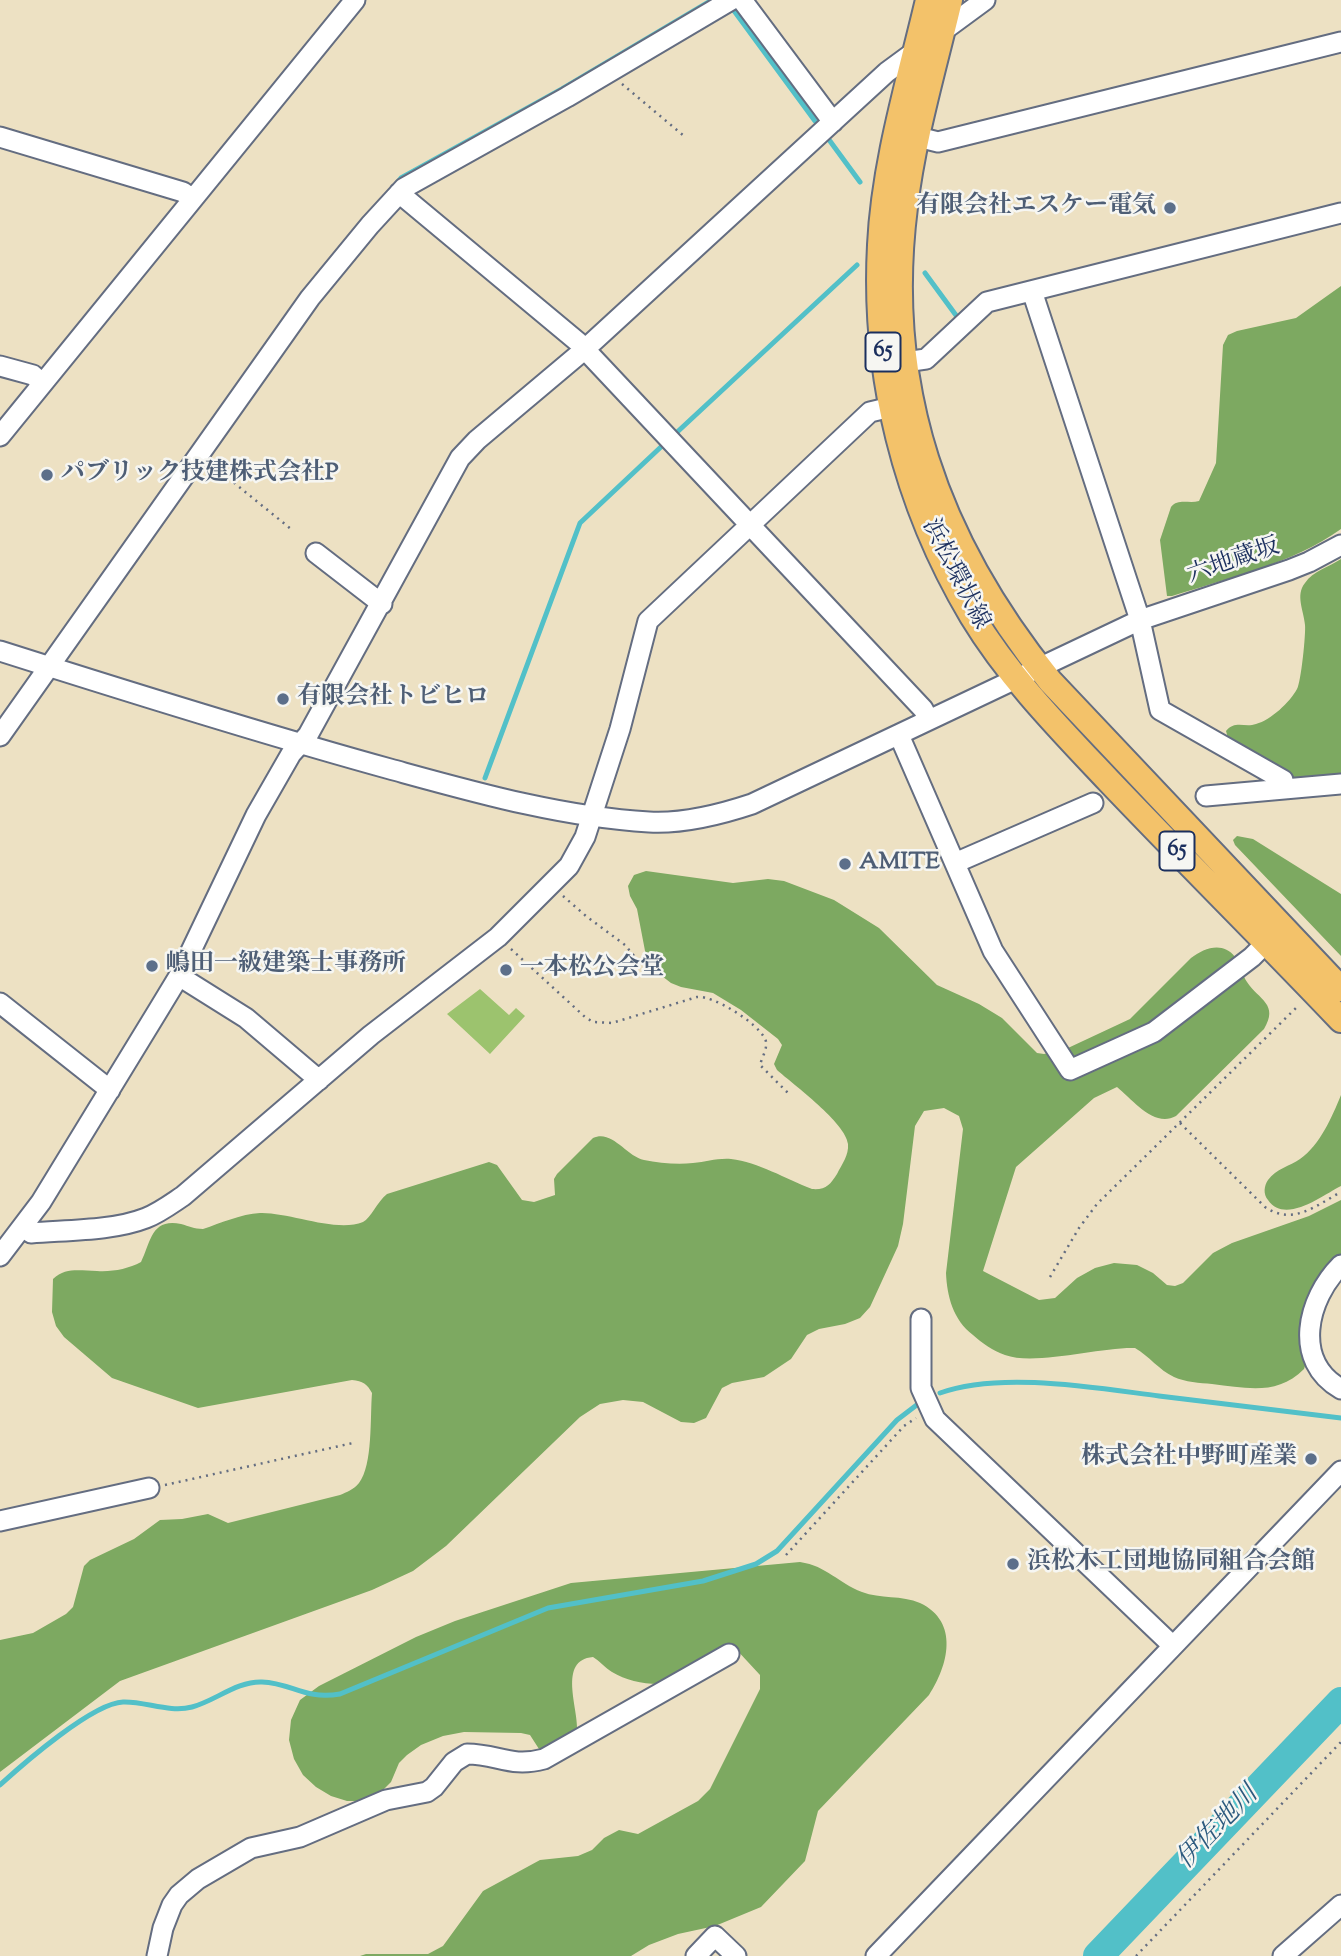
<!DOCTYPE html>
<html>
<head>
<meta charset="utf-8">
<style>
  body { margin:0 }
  canvas { display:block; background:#ede1c3 }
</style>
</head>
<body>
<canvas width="1341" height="1956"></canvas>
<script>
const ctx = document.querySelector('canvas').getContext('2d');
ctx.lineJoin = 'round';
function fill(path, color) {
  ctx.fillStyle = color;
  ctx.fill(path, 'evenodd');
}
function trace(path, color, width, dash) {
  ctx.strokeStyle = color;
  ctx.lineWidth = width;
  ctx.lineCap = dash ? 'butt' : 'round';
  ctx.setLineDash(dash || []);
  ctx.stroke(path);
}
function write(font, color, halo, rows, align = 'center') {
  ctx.font = font + ' "Sorts Mill Goudy","Noto Serif JP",serif';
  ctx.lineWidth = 5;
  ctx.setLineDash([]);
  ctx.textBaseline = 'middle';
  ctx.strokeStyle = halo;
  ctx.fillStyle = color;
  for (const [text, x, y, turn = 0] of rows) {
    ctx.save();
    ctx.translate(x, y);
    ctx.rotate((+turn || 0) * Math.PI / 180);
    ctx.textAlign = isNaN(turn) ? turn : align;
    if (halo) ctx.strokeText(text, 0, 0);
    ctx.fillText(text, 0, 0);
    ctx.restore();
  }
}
fill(new Path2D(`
  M480,989L509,1015L516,1008L525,1016L490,1054L447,1014Z`), '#9cc36e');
fill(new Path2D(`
  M1341,286V529C1292,564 1228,578 1172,596H1167L1160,540L1171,507C1178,498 1189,504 1199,501L1216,463L1223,345L1228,335L1237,331L1296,318Z
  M1341,559V777L1298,780L1228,738L1226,731C1235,720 1245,728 1256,724C1271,720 1290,702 1297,689C1301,683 1306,633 1305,625C1304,611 1295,595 1305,583C1313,571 1329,567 1341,559Z
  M1237,836L1253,839L1341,894V956L1235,845L1233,840Z
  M646,871L733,883L768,879L784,881L834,900L879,928L937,985L979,1004L1002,1018L1037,1053L1044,1054L1068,1048L1130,1019L1191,958C1204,948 1223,941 1235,957C1241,964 1242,975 1247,982C1259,1000 1279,1004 1264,1029L1176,1116C1154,1128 1133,1100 1117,1087L1094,1098L1016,1167L983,1271L1039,1300L1055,1298L1077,1278L1095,1268L1114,1263L1137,1265L1153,1273L1167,1285L1175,1286L1183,1283L1213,1253L1232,1243L1309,1216L1341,1200V1257L1304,1369C1277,1396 1247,1388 1212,1384C1200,1383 1185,1382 1174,1377C1159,1370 1149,1356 1135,1348C1099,1347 1035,1366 1005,1355C993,1351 982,1343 973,1335C953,1320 947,1296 946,1273L963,1129L959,1116L944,1108L924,1111L915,1126L903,1224L898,1246L870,1307L860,1318L845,1324L819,1329L807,1335L791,1359L764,1377L732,1383L722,1388L706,1418L694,1423L681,1422L643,1402L623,1400L600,1404L580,1417L446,1546L413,1571L372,1590L120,1681L0,1772V1640L33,1633L66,1614L73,1607L84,1566L90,1560L134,1539L160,1520L182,1519L208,1514L228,1523L340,1495C347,1492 353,1490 359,1483C373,1465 370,1417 372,1393C367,1384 363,1381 352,1380L198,1408L112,1378L64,1337L56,1326L52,1312L53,1279C66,1267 80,1271 97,1271C112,1272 128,1269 141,1262C151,1242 151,1218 181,1224C189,1226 194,1229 203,1229C221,1223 241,1214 260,1213C289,1212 336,1233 363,1222C371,1218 377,1202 387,1194L489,1162L497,1165L522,1200L534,1202L555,1195L554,1179L557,1174L593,1138C612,1129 626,1156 644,1160C659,1163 678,1165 693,1163C706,1162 717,1158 731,1159C758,1162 786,1179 812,1189C826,1190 830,1185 837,1174C842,1164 849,1155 848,1144C846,1123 794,1085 777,1070L774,1064L782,1045L778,1039L741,1010L713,993L681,987L671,983L654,970L646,956L637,909L630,896L628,886L634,875Z
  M1341,1095V1186C1323,1195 1285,1225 1268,1200C1263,1194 1264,1186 1268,1180C1276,1169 1290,1166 1300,1159C1320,1145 1332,1117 1341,1095Z
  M800,1562C827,1566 838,1583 862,1592C880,1599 902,1595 920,1603C960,1622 948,1666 929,1695L818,1811L805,1861L761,1907L715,1926L678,1934L649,1945L631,1956H360L366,1954H428L443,1946L483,1891L540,1860L578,1856L592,1850L604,1838L619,1830L638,1834L698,1801L710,1789L760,1689V1675L735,1648L658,1684C642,1684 625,1680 612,1672C605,1668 600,1661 593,1657C557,1660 579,1709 577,1731L547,1750L539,1749L530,1735L521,1733L464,1732L443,1736L421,1745L407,1755L399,1763L391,1782L383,1790L358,1801H347L331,1796L316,1787L303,1775L294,1759L289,1740L291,1720L300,1700L319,1686L416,1637L455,1621L571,1583Z`), '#7da961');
trace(new Path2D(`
  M732,8L815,121
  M827,137L860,182
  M397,183L401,178L562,89L712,0
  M925,273L958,318
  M674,435L857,265
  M485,778L580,523L663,445
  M940,1393C1000,1371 1096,1388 1159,1396C1220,1403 1280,1411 1341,1418
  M0,1785C24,1763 93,1703 123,1702C145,1701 169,1713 192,1707C215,1701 237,1681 262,1682C292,1683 304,1700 340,1694L548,1608L703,1581L756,1564L777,1551L897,1420L918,1404`), '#52c0c8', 5);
trace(new Path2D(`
  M1098,1956L1341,1702`), '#52c0c8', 30);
const minor = new Path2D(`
  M742,0L833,122
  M0,137L183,192L192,199
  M918,137L938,142L1341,42
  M399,193L578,342L923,709L929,720
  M1032,291L1140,620L1160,710L1283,780L1284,789
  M905,362L926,359L987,302L1341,213
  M0,366L33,375L42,383
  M0,436L355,0
  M316,553L382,604
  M0,651C129,692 259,733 390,769C474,792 561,817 649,822C684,824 719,815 752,804L1140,620L1289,570L1309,562L1341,545
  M899,735L993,951L1070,1070L1154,1032L1252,957L1267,942
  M0,736L310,298L370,225L404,188L567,97L731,0
  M1206,796L1341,784
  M955,863L1093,803
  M179,976L246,1018L319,1080
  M0,1003L110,1090
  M23,1227L31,1233C67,1230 113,1231 146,1218C159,1213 171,1204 183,1196L371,1035L498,937L569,866L585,837L620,729L648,621L870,412L891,407
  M0,1256L41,1202L159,1009L179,976L256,815L291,754L308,735L460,458L477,440L584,350L887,72L985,0
  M1341,1265C1307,1299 1292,1361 1341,1389
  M921,1319V1388L935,1419L1173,1646
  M0,1521L149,1488
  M157,1956L163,1928L172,1905L179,1895L198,1879L251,1848L300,1837L386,1800L427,1792L434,1787L454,1762L467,1754C498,1754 510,1768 544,1759L729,1654
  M696,1956L715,1936L736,1956
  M876,1956L1341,1471
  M1283,1956L1341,1905`);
const major = new Path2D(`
  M928,0C909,81 884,162 880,245C873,375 905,504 972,616C1009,677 1059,728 1108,780C1185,861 1264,939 1341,1020
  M950,0C934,68 913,138 905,207C882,388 937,541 1050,681L1341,989`);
trace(minor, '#646d81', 23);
trace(major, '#646d81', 28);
trace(new Path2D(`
  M622,84L684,136
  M212,465L291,529
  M563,896L586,916L625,945L635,957
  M511,949L585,1017L593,1022L612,1023L697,997C713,995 758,1023 765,1039C769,1046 762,1057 760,1065L789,1094
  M1180,1123L1265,1207C1293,1226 1315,1206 1341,1192
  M1050,1277L1079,1228L1097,1204L1299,1005
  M165,1485L353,1443
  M786,1555L904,1426L916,1418
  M1136,1956L1341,1742`), '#646d81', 2.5, [2, 5]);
trace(minor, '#fff', 19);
trace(major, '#f3c26a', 24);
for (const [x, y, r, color] of [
  [1170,208,7,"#5c6f8a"],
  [47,475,7,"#5c6f8a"],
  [283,699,7,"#5c6f8a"],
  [845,864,7,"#5c6f8a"],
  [152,966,7,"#5c6f8a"],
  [506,970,7,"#5c6f8a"],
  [1311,1459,7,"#5c6f8a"],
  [1013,1564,7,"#5c6f8a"]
]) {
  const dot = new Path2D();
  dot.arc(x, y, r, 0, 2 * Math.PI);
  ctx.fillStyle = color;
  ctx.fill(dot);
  trace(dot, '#f6f6f2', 2.5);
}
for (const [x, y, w] of [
  [883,352,35],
  [1177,851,35]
]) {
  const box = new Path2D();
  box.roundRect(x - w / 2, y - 19.5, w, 39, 5);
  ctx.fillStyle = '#f6f6f2';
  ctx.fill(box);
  trace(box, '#1b2f5e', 2);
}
write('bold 23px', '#1b2f5e', null, [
  ["65",883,352],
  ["65",1177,851]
]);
write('bold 24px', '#4e5e75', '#f6f6f2', [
  ["有限会社エスケー電気",1156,208,"right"],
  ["パブリック技建株式会社P",61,475],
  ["有限会社トビヒロ",297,699],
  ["AMITE",859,864],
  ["嶋田一級建築士事務所",166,966],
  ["一本松公会堂",520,970],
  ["株式会社中野町産業",1297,1459,"right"],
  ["浜松木工団地協同組合会館",1027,1564]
], 'left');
write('24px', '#1b2f5e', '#f6f6f2', [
  ["六地蔵坂",1234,563,-19],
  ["浜松環状線",954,575,63]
]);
write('italic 26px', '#2c5a7e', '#f6f6f2', [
  ["伊佐地川",1219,1829,-46]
]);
</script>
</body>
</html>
